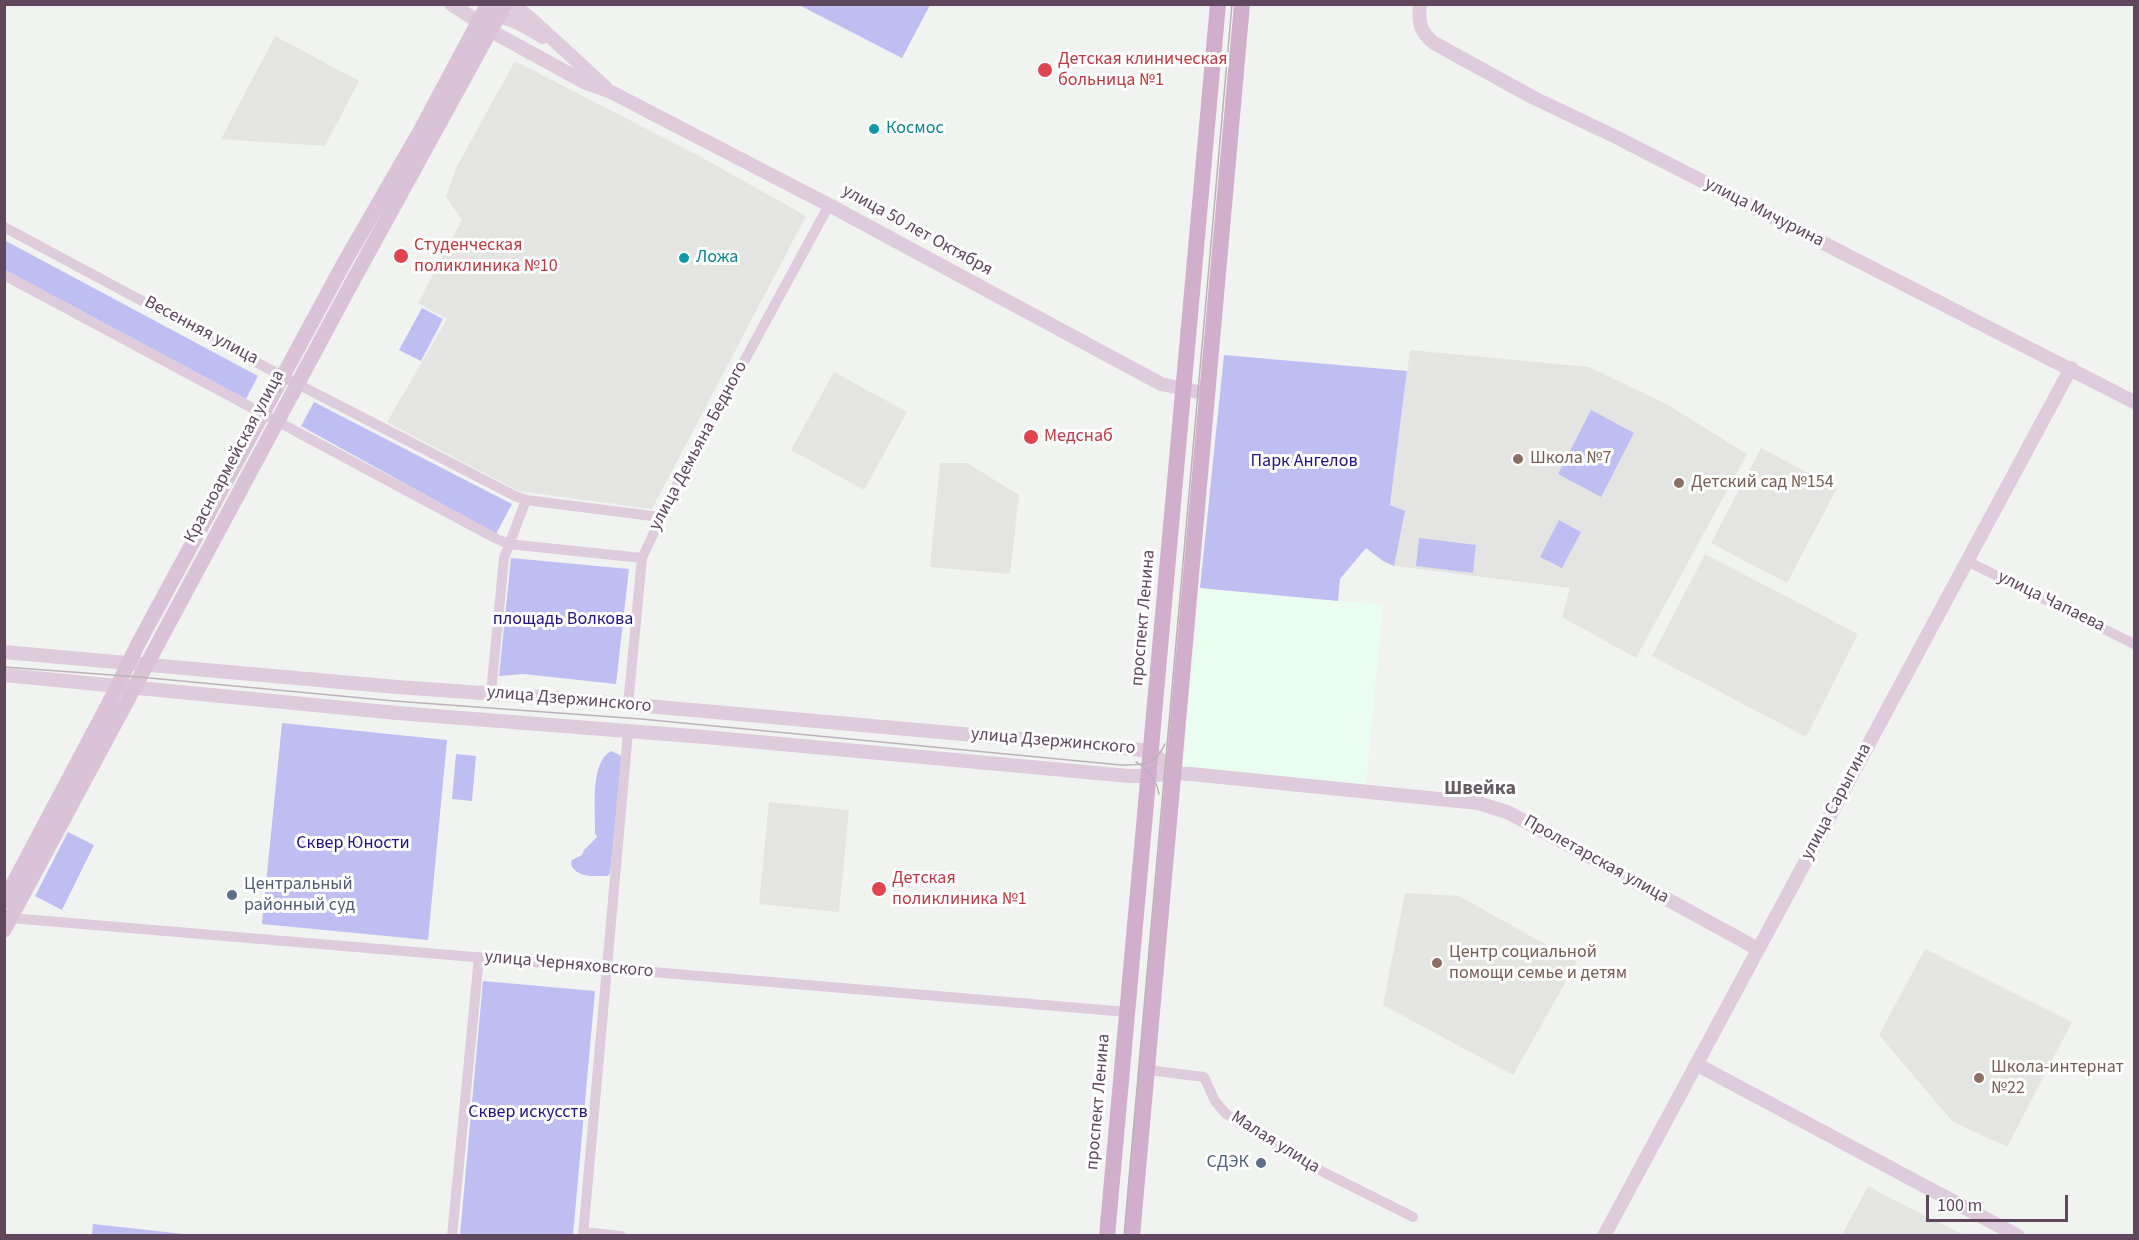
<!DOCTYPE html>
<html>
<head>
<meta charset="utf-8">
<style>
  body { margin:0 }
  #map { position:relative; width:2139px; height:1240px; overflow:hidden; background:#f1f3f1; font-family:"Source Sans 3",sans-serif }
  canvas { display:block }
  .frame { position:absolute; inset:0; border:6px solid #5f475d; pointer-events:none }
  .scale { position:absolute; left:1926px; top:1195px; width:142px; height:27px; box-sizing:border-box; border:3px solid #5f475d; border-top:0; padding-left:8px; font-size:18px; line-height:21px; white-space:nowrap; color:#5f475d; -webkit-text-stroke:4px #fff; paint-order:stroke }
</style>
</head>
<body>
<div id="map">
<canvas width="2139" height="1240"></canvas>
<div class="frame"></div>
<div class="scale">100 m</div>
</div>
<script>
const ctx = document.querySelector('canvas').getContext('2d');
ctx.lineJoin = 'round';
function fill(path, color) {
  ctx.fillStyle = color;
  ctx.fill(path, 'evenodd');
}
function trace(path, color, width, dash) {
  ctx.strokeStyle = color;
  ctx.lineWidth = width;
  ctx.lineCap = dash ? 'butt' : 'round';
  ctx.setLineDash(dash || []);
  ctx.stroke(path);
}
function write(font, color, halo, rows, align = 'center') {
  ctx.font = font + ' "Source Sans 3",sans-serif';
  ctx.lineWidth = 6;
  ctx.setLineDash([]);
  ctx.textBaseline = 'middle';
  ctx.strokeStyle = halo;
  ctx.fillStyle = color;
  for (const [text, x, y, turn = 0] of rows) {
    ctx.save();
    ctx.translate(x, y);
    ctx.rotate((+turn || 0) * Math.PI / 180);
    ctx.textAlign = isNaN(turn) ? turn : align;
    if (halo) ctx.strokeText(text, 0, 0);
    ctx.fillText(text, 0, 0);
    ctx.restore();
  }
}
fill(new Path2D(`
  M1200,588L1383,605L1366,785L1183,768Z`), '#eafdf1');
fill(new Path2D(`
  M275,36L359,81L325,146L221,139Z
  M515,61L701,157L806,216L652,509L518,491L387,422L447,319L418,303L462,220L446,197L456,168Z
  M1410,350L1589,367L1668,405L1747,454L1636,658L1562,617L1570,588L1394,566L1383,561Z
  M834,372L907,412L864,490L791,450Z
  M1761,448L1837,488L1787,583L1711,543Z
  M940,463H967L1019,495L1010,574L930,567Z
  M1705,554L1858,634L1806,737L1652,656Z
  M769,802L849,810L839,912L759,904Z
  M1405,893L1459,896L1577,962L1513,1075L1383,1005Z
  M1925,949L2072,1022L2007,1147L1952,1121L1879,1035Z
  M1868,1186L1881,1193L1964,1235H1842Z`), '#e4e4e2');
fill(new Path2D(`
  M799,5H930L902,58Z
  M4,240L258,376L246,399L5,270Z
  M422,308L443,319L421,361L399,350Z
  M1224,355L1407,371L1390,505L1405,511L1394,566L1383,561L1366,548L1340,579L1338,601L1200,588Z
  M314,402L512,504L496,534L301,426Z
  M1591,410L1634,433L1601,497L1558,474Z
  M1559,520L1581,532L1562,568L1540,557Z
  M1419,538L1476,545L1473,573L1416,566Z
  M511,558L629,569L616,684L523,674L499,676Z
  M282,723L447,740L428,940L262,924Z
  M611,751L620,755L622,759L610,874L607,876C595,876 576,878 571,864L572,860L582,855L584,850L597,837L595,833C596,812 589,763 611,751Z
  M456,754L476,756L472,801L452,799Z
  M68,832L94,845L62,910L35,896Z
  M483,981L595,991L573,1235H460Z
  M93,1224L184,1234V1235H92Z`), '#bfbef2');
trace(new Path2D(`
  M4,227L284,377L515,496L526,500L660,517
  M4,275L495,538L508,544L642,558
  M1967,561L2134,644
  M491,693L504,558L526,500
  M628,705L642,558L672,494L829,205
  M11,918L1127,1012
  M1147,1070L1204,1077L1215,1101L1226,1114L1325,1173L1413,1217
  M583,1232L621,1236
  M452,1236L479,957
  M583,1236L628,732`), '#deccdc', 10);
trace(new Path2D(`
  M451,4L479,22C501,8 523,26 543,37
  M512,4L530,18L605,87
  M1420,4C1418,22 1420,32 1434,43L1534,98L1616,137L2134,402
  M491,31L586,83L611,92L829,205L1161,384L1208,394
  M4,652L397,687L568,699L1132,749L1150,751L1175,772
  M4,675L397,713L705,737L1129,776C1151,777 1170,772 1191,774L1478,803L1507,812L1528,823L1758,949
  M1696,1064L2018,1236
  M1604,1236L2071,368`), '#deccdc', 14);
trace(new Path2D(`
  M4,901L110,701L138,644L344,263L419,133L488,4
  M4,930L349,288L505,4`), '#dac3d6', 15);
trace(new Path2D(`
  M1107,1236L1218,4
  M1132,1236L1242,4`), '#d1afcc', 16);
trace(new Path2D(`
  M4,667L139,677L394,701L641,719L1121,765C1142,765 1155,766 1165,744
  M1136,762C1149,770 1156,779 1159,794
  M1124,1236L1232,4`), '#bbb2b9', 1.5);
for (const [x, y, r, color] of [
  [1045,70,8,"#e0444e"],
  [874,129,6,"#0f9aa8"],
  [401,256,8,"#e0444e"],
  [684,258,6,"#0f9aa8"],
  [1031,437,8,"#e0444e"],
  [1518,459,6,"#8d6e63"],
  [1679,483,6,"#8d6e63"],
  [879,889,8,"#e0444e"],
  [232,895,6,"#5c6f8a"],
  [1437,963,6,"#8d6e63"],
  [1979,1078,6,"#8d6e63"],
  [1261,1163,6,"#5c6f8a"]
]) {
  const dot = new Path2D();
  dot.arc(x, y, r, 0, 2 * Math.PI);
  ctx.fillStyle = color;
  ctx.fill(dot);
  trace(dot, '#fff', 2);
}
write('18px', '#be3a42', '#fff', [
  ["Детская клиническая",1058,60],
  ["больница №1",1058,81],
  ["Студенческая",414,246],
  ["поликлиника №10",414,267],
  ["Медснаб",1044,437],
  ["Детская",892,879],
  ["поликлиника №1",892,900]
], 'left');
write('18px', '#0d838f', '#fff', [
  ["Космос",886,129],
  ["Ложа",696,258]
], 'left');
write('18px', '#5f475d', '#fff', [
  ["улица Мичурина",1764,213,27],
  ["улица 50 лет Октября",917,231,29],
  ["Весенняя улица",201,331,28],
  ["улица Демьяна Бедного",699,446,-62],
  ["Красноармейская улица",235,457,-62],
  ["улица Чапаева",2051,602,26],
  ["проспект Ленина",1144,618,-85],
  ["улица Дзержинского",569,700,5],
  ["улица Дзержинского",1053,742,5],
  ["улица Сарыгина",1837,802,-62],
  ["Пролетарская улица",1596,860,29],
  ["улица Черняховского",569,965,5],
  ["проспект Ленина",1099,1102,-85],
  ["Малая улица",1275,1143,32]
]);
write('18px', '#785e54', '#fff', [
  ["Школа №7",1530,459],
  ["Детский сад №154",1691,483],
  ["Центр социальной",1449,953],
  ["помощи семье и детям",1449,974],
  ["Школа-интернат",1991,1068],
  ["№22",1991,1089]
], 'left');
write('18px', '#231286', '#fff', [
  ["Парк Ангелов",1304,462],
  ["площадь Волкова",563,620],
  ["Сквер Юности",353,844],
  ["Сквер искусств",528,1113]
]);
write('18px', '#4e5e75', '#fff', [
  ["Центральный",244,885],
  ["районный суд",244,906],
  ["СДЭК",1249,1163,"right"]
], 'left');
write('bold 20px', '#665d64', '#fff', [
  ["Швейка",1480,790]
]);
</script>
</body>
</html>
